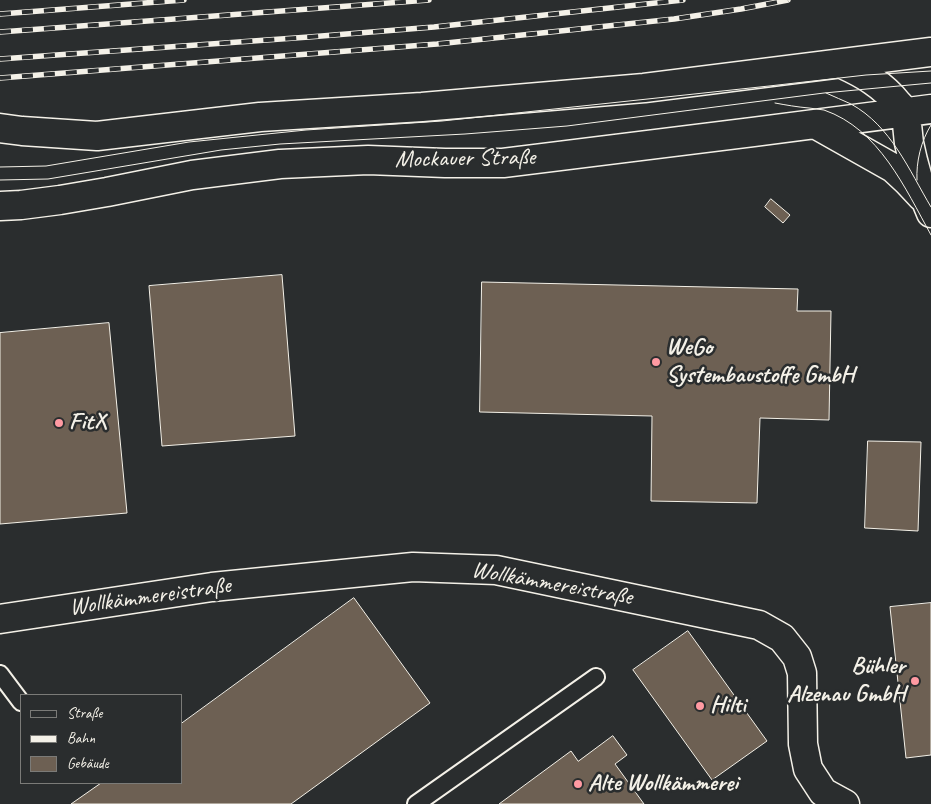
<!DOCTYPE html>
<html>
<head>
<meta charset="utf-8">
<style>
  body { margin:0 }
  #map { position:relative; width:931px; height:804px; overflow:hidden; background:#2a2d2e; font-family:Caveat,sans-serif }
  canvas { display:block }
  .legend { position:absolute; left:20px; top:694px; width:162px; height:90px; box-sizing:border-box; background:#2a2d2e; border:1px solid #7b7b78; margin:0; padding:6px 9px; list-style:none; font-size:15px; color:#f4f1e8 }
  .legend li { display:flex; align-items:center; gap:10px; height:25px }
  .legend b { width:25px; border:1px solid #7b7b78 }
</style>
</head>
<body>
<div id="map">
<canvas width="931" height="804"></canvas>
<ul class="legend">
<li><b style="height:6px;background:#2a2d2e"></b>Straße</li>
<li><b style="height:6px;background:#f4f1e8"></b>Bahn</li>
<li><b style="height:14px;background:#6d6053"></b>Gebäude</li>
</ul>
</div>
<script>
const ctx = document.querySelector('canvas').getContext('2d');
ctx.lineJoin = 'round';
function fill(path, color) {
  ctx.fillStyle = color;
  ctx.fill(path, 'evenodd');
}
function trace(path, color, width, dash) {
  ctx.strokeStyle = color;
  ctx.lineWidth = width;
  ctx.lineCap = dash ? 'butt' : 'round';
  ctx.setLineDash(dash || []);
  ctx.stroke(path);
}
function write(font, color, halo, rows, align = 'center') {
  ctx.font = font + ' Caveat,sans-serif';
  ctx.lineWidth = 5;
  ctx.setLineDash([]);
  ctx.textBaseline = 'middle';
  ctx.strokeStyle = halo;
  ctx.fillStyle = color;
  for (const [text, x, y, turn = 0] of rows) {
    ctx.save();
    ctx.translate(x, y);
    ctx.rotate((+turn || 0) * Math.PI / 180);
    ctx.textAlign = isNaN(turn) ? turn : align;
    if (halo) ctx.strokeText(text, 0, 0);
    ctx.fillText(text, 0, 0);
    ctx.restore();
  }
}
const building = new Path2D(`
  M771,199L790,215L783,223L765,207Z
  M282,275L295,436L162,446L149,286Z
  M482,282L798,289L797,311H831L829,420L760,418L757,503L651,501L652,416L480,412Z
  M109,323L127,513L0,524V333Z
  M868,441L921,442L918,531L865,528Z
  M354,598L430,703L291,804H71L101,783H181V724Z
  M931,603V755L906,758L890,607Z
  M688,631L767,741L712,780L633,670Z
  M613,736L627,755L615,764L644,804H499L571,751L578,761Z`);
fill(building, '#6d6053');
trace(building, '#f4f1e8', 1);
const service = new Path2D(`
  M0,674L21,702
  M416,804L596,677`);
const minor = new Path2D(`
  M0,619L212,587L413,567L496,570L759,625L782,638L797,657L802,673L803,744L808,769L823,792L845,804`);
const secondary = new Path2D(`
  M842,64C864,74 883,85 898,104C900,106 904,110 905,113C907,118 908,136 909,143C914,167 921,191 931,213
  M815,124L893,168L907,181L922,197
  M0,128L22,131L97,136L260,117L422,107L644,88L931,52
  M0,206L21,205L60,200L107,192L192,175L280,164L368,160L445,163H503L753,132L931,109`);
trace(service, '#f4f1e8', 20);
trace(minor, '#f4f1e8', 31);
trace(secondary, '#f4f1e8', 31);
trace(service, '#2a2d2e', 16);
trace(minor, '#2a2d2e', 28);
trace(secondary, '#2a2d2e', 28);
trace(new Path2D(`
  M826,93C834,97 843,100 851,104C891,126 909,170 931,207
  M775,103C786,105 797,107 809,108C814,109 819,109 824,110C879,129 905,188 931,235
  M0,167L46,166L189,142L306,130L442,121L769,86L866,75L931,71
  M0,180L48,179L221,150L280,144L465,134L567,126L824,93L931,83
  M917,180C916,162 921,141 931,125`), '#f4f1e8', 1);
const rail = new Path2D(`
  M0,14L184,0
  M0,32L429,0
  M0,59L309,37L434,27L683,0
  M0,78L437,44L674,19L741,9L788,0`);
trace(rail, '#f4f1e8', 5.5);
trace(rail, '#2a2d2e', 4, [11]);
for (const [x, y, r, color] of [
  [656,362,5,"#ff9aa2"],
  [59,423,5,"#ff9aa2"],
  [915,681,5,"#ff9aa2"],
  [700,706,5,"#ff9aa2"],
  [578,784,5,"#ff9aa2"]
]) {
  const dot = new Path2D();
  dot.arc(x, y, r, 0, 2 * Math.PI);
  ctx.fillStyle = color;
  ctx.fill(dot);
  trace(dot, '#2a2d2e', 2);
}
write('24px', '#f4f1e8', '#2a2d2e', [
  ["Mockauer Straße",465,159,-1],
  ["Wollkämmereistraße",552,584,10],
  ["Wollkämmereistraße",150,597,-8]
]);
write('bold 24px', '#f4f1e8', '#2a2d2e', [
  ["WeGo",666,348],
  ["Systembaustoffe GmbH",666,376],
  ["FitX",69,423],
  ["Bühler",905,667,"right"],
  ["Alzenau GmbH",905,695,"right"],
  ["Hilti",710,706],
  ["Alte Wollkämmerei",588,784]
], 'left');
</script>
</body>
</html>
